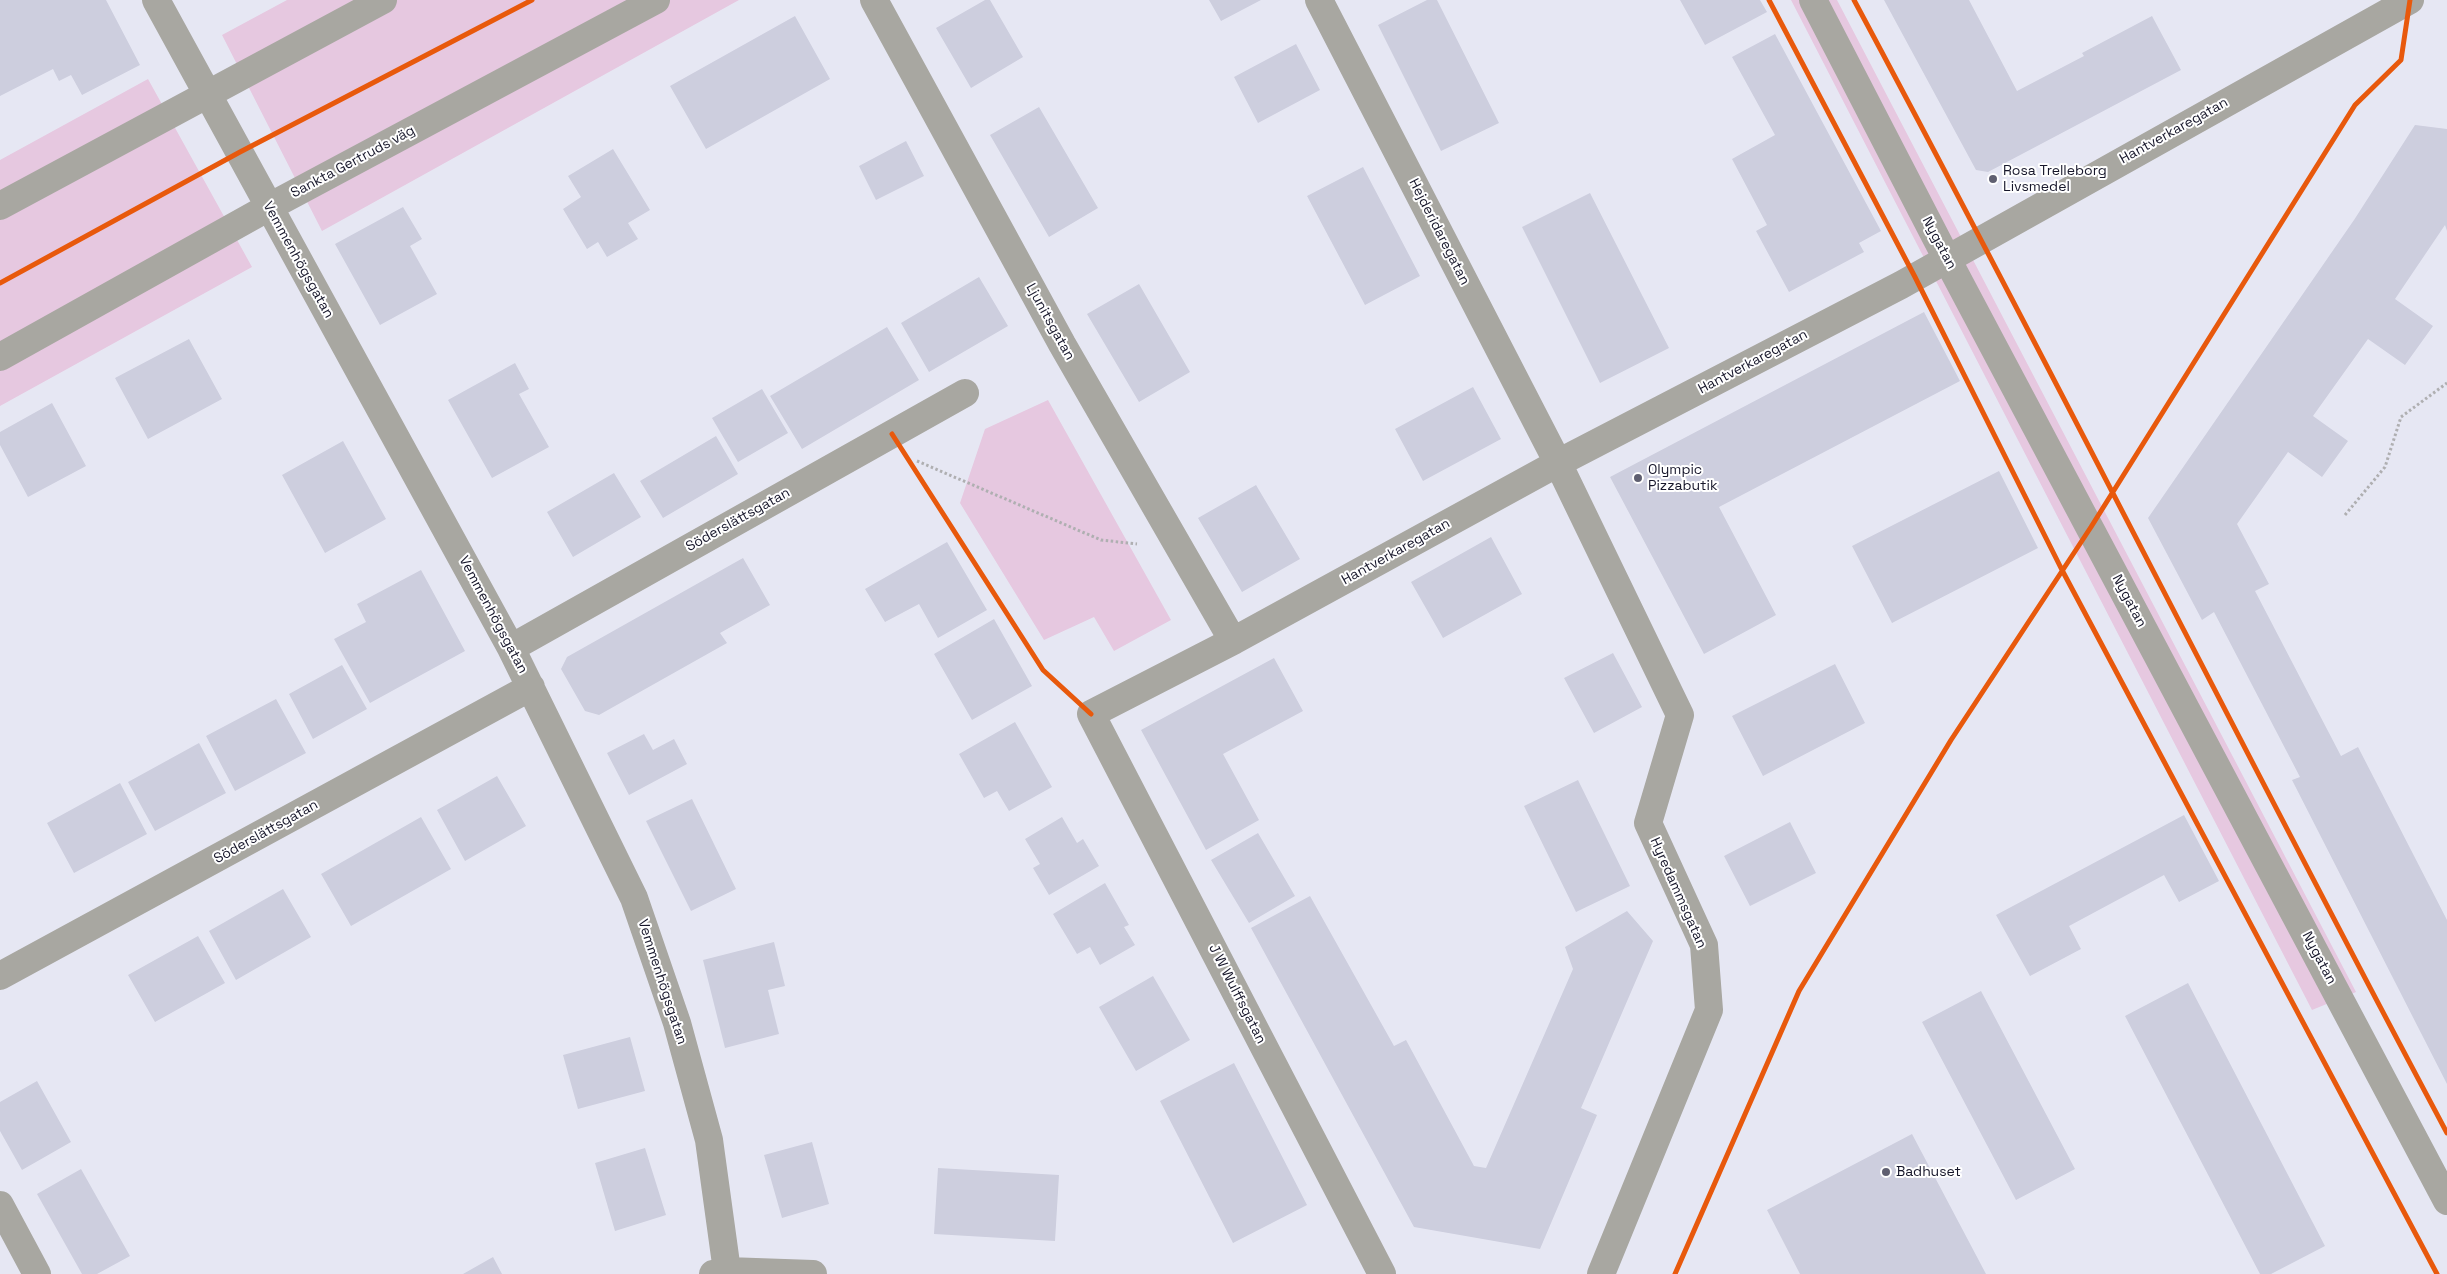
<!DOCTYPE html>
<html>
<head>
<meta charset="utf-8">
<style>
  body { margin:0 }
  canvas { display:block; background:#e6e7f3 }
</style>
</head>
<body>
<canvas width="2447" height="1274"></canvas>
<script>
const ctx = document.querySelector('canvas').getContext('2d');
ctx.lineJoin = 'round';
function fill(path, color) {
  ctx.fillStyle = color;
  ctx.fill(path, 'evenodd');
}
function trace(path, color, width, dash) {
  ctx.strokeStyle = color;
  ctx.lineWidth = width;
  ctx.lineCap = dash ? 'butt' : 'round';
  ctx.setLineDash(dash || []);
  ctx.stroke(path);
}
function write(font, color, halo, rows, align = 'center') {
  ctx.font = font + ' "Space Grotesk",sans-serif';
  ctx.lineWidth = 4;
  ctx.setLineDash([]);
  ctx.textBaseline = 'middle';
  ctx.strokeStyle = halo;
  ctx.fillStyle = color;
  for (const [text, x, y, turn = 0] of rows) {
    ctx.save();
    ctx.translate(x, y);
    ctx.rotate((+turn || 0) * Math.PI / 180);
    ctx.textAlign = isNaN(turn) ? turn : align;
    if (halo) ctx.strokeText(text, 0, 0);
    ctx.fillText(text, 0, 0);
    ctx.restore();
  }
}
fill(new Path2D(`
  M287,0H739L322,231L222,35Z
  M1791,0H1837L2356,992L2312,1010Z
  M148,79L252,267L0,406V160Z
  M1048,400L1171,620L1114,651L1094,617L1044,640L960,503L985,429Z`), '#e6c8e0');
fill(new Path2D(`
  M0,0H106L140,65L82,95L71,75L59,81L53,69L0,96Z
  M985,0H990L1023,57L971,88L936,28Z
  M1209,0H1261L1221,21Z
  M1427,0H1437L1499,123L1441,151L1378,25Z
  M1680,0H1760L1767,12L1705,45Z
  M1884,0H1969L2017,91L2084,56L2082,53L2152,16L2181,70L1988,172L1976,170Z
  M795,16L830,79L706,149L670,86Z
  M1775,34L1881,231L1859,243L1864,252L1789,292L1756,231L1767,225L1732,159L1775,135L1732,57Z
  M1296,44L1320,90L1258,123L1234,77Z
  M1039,107L1098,208L1049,237L990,135Z
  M2415,125L2447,129V231L2445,225L2395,299L2433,326L2405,365L2368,339L2313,416L2348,441L2322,477L2288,452L2237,524L2269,584L2255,591L2341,756L2358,747L2447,920V1084L2292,780L2300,777L2214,612L2202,620L2148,518L2354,220Z
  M906,141L924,176L876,200L859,166Z
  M613,149L650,210L628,223L638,239L607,257L598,242L587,249L563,209L581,197L568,176Z
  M1363,167L1420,276L1365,305L1307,196Z
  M1590,193L1669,348L1600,383L1522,227Z
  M403,207L422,239L410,246L437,294L380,325L335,244Z
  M979,277L1008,326L929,372L901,323Z
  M1139,284L1190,372L1139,402L1087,314Z
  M1924,312L1960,381L1719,507L1776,615L1704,654L1610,477Z
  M887,327L919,380L802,449L770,396Z
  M189,339L222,399L148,439L115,378Z
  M515,363L529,389L519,394L549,447L492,478L448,400Z
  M1473,387L1501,439L1423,481L1395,429Z
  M762,389L788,433L738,462L712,418Z
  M52,403L86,466L28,497L0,445V432Z
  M716,436L738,474L663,518L640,481Z
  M343,441L386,519L325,553L282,475Z
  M1999,471L2038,548L1892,623L1852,546Z
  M614,473L641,517L573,557L547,512Z
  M1256,485L1300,559L1242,592L1198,518Z
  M1491,537L1522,594L1443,638L1411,582Z
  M947,542L987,610L938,638L919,604L885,622L865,589Z
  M743,558L770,605L720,633L727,643L599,715L585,711L561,669L567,657Z
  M421,570L465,651L370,703L334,639L366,622L357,604Z
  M994,619L1032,686L972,720L934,654Z
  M1613,653L1642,707L1594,733L1564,678Z
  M1274,658L1303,711L1223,754L1259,820L1206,850L1141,730Z
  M1835,664L1865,723L1763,776L1732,716Z
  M342,665L367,709L313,739L289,694Z
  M276,699L306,753L235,791L206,736Z
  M1015,722L1052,787L1009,811L997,791L984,798L959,754Z
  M644,734L653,750L674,739L687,764L629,795L607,753Z
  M199,743L226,793L155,831L128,782Z
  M497,776L526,826L465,861L437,810Z
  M1578,780L1630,886L1576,912L1524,806Z
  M120,783L147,834L74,873L47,823Z
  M692,799L736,889L691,911L646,821Z
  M2184,815L2219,881L2179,902L2164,875L2069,926L2081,949L2030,976L1996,915Z
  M421,817L451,869L351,926L321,874Z
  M1062,817L1077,843L1083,839L1099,866L1049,895L1033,868L1040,864L1025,839Z
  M1790,822L1816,873L1750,906L1724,856Z
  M1258,833L1295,896L1249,923L1211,860Z
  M1105,883L1129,925L1124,927L1135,945L1100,965L1090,947L1077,954L1053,914Z
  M283,889L311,937L236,980L209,931Z
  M1310,896L1394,1046L1406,1040L1474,1166L1486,1168L1573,969L1565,947L1627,911L1653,941L1581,1108L1597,1115L1540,1249L1414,1227L1251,928Z
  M198,936L225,983L155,1022L128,975Z
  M774,942L785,986L768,990L779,1034L725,1048L703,960Z
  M1153,976L1190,1040L1136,1071L1099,1007Z
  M2188,983L2325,1246L2271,1274H2260L2125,1016Z
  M1981,991L2075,1169L2016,1200L1922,1022Z
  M630,1037L645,1091L578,1109L563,1055Z
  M1234,1063L1307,1205L1233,1243L1160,1101Z
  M37,1081L71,1142L22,1170L0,1131V1102Z
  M1912,1134L1986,1274H1800L1767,1210Z
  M812,1142L829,1204L782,1218L764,1155Z
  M645,1148L666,1215L615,1231L595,1163Z
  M938,1168L1059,1175L1055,1241L934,1234Z
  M81,1169L130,1256L97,1274H82L37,1194Z
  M493,1257L502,1274H463Z`), '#cdcede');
trace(new Path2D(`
  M917,461L1101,540L1137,544
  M2345,515L2385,467L2401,417L2447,383`), '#afafb1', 3, [2.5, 2.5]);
trace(new Path2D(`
  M156,0L511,648L634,898L677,1023L709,1140L727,1271
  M874,0L1062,344L1233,641
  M1319,0L1558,463L1680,715L1648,823L1704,945L1709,1010L1601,1274
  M1813,0L1947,259L2447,1201
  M0,206L383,0
  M0,357L269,207L656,0
  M511,648L965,393
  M0,976L531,687
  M0,1205L37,1274
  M713,1274L727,1271L813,1274
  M1382,1274L1091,714L1233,641L1558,463L1901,285L2410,0`), '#a8a7a1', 28);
trace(new Path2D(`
  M1769,0L1915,277L2062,570L2437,1274
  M1854,0C2056,376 2246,757 2447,1133
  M0,283L240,152L532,0
  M892,434L1043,670L1091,714
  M1675,1274L1799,991L1951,740L2091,527L2355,105L2401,60L2410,0`), '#e8590c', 5);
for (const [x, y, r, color] of [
  [1993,179,5,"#5f5f70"],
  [1638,478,5,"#5f5f70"],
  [1886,1172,5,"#5f5f70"]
]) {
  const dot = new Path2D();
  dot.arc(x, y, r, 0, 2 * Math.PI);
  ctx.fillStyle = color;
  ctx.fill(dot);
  trace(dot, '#fff', 2);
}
write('14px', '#16162a', '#fff', [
  ["Hantverkaregatan",2174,131,-29],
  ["Sankta Gertruds väg",353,162,-28],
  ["Hejderidaregatan",1439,232,63],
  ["Nygatan",1939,243,62],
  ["Vemmenhögsgatan",298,260,61],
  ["Ljunitsgatan",1050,322,61],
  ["Hantverkaregatan",1753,362,-28],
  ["Söderslättsgatan",738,520,-29],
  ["Hantverkaregatan",1396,552,-29],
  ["Nygatan",2129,601,62],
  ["Vemmenhögsgatan",493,615,62],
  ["Söderslättsgatan",266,832,-29],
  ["Hyredammsgatan",1678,893,66],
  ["Nygatan",2319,958,62],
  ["Vemmenhögsgatan",662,982,72],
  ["J W Wulffsgatan",1237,994,63]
]);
write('14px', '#16162a', '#fff', [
  ["Rosa Trelleborg",2003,171],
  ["Livsmedel",2003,187],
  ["Olympic",1648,470],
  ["Pizzabutik",1648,486],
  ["Badhuset",1896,1172]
], 'left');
</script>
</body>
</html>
